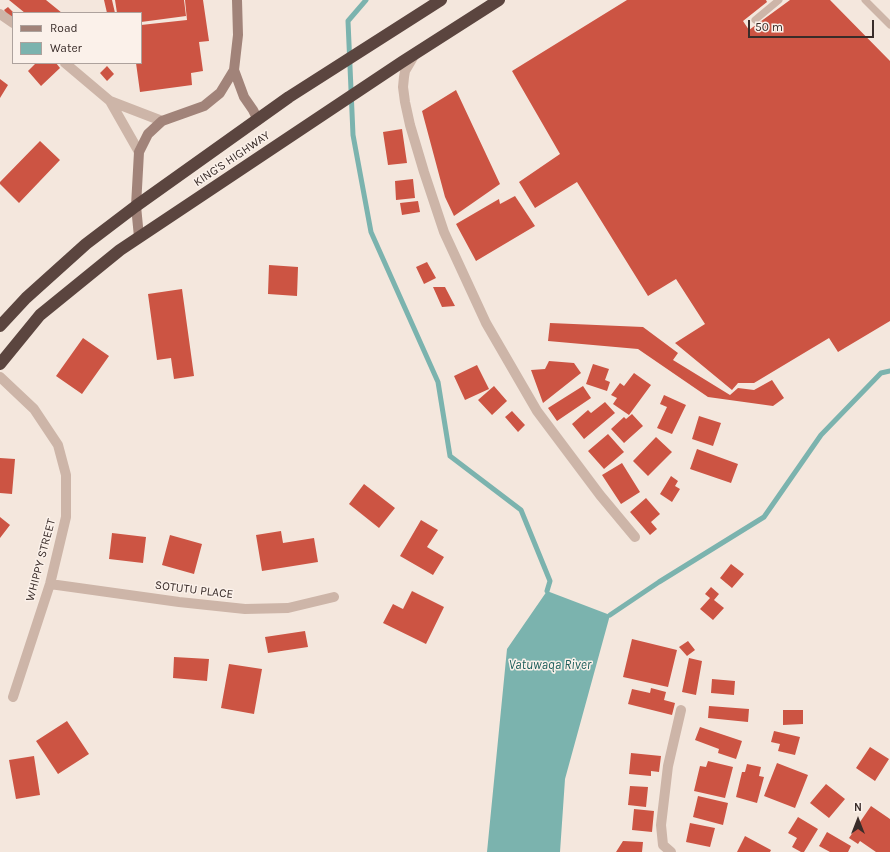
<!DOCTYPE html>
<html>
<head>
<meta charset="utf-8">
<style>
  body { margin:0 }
  #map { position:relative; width:890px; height:852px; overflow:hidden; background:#f4e7dd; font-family:Karla,sans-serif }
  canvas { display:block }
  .legend { position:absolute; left:12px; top:12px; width:130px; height:52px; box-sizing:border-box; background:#fbf1ea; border:1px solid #ada29d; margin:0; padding:5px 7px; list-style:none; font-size:12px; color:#392c29 }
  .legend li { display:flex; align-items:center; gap:8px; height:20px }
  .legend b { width:20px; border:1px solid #ada29d }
  .north { position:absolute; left:838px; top:800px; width:40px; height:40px; -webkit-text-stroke:3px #fbf1ea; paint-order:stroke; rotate:0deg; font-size:11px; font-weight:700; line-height:16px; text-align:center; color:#392c29 }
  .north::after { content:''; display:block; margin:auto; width:14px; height:18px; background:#392c29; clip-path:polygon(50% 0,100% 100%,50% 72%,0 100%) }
  .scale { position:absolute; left:748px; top:20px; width:126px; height:18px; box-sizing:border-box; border:2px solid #392c29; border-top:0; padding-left:5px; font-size:12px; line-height:14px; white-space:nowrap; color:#392c29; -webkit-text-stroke:3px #fbf1ea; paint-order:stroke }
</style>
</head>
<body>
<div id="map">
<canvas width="890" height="852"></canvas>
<ul class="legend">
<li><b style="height:5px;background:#a18379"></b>Road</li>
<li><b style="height:11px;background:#7bb3ae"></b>Water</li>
</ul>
<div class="north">N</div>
<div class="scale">50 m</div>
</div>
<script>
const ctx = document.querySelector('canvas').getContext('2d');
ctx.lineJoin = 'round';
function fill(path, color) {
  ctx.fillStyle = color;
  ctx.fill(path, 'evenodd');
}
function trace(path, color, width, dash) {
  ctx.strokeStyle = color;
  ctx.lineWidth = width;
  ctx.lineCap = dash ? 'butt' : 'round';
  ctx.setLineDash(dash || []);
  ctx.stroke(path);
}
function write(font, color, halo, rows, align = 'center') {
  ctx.font = font + ' Karla,sans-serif';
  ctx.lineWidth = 3;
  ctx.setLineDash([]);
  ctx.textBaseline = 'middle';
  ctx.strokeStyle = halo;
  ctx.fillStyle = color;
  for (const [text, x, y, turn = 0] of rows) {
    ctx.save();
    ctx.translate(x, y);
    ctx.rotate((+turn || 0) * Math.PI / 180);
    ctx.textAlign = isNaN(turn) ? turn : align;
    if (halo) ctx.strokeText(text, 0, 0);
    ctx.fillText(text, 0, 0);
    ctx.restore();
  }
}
fill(new Path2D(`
  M547,591L610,615L565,779L560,852H487L507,649Z`), '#7bb3ae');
trace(new Path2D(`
  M366,0L348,21L353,135L371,232L438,382L450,456L521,510L550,581L547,591
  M610,615L659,582L764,517L821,435L881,373L890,371`), '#7bb3ae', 5);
fill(new Path2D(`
  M9,0H46L62,13H25Z
  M104,0H112L115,13H107Z
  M115,0H184L186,16L141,22V13H117Z
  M185,0H203L209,41L199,42L203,71L191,73L192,85L140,92L136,63H141V25L187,20Z
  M627,0H766L767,2L743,21L749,30L790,0H830L890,61V321L838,352L829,338L754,383H738L732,390L675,343L705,324L676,279L648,296L577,182L535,208L519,182L560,154L512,71Z
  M8,7L14,13H13V17L11,19L4,10Z
  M36,63H56L60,68L41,86L28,71Z
  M107,66L114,74L107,81L100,73Z
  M0,79L8,85L0,98Z
  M456,90L500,184L454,216L445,197L422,111Z
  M402,129L407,163L388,165L383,132Z
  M40,141L60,160L19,203L0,184V182Z
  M413,179L415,198L396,200L395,181Z
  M515,196L535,226L476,261L456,224L499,199L500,204Z
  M418,201L420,212L402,215L400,203Z
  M427,262L436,278L424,284L416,267Z
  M269,265L298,267L297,296L268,294Z
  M433,287H445L455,306L442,307Z
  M182,289L194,376L174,379L171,358L157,360L148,294Z
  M550,323L643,327L678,353L673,360L730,395L738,388L754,390L772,380L784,398L773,406L708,397L638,349L548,341Z
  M83,338L109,356L82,394L56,376Z
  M549,361L574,363L581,373L543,403L531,370L545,369Z
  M593,364L609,369L605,380L610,382L607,391L586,384Z
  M477,365L489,389L465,400L454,376Z
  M634,373L651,385L629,415L613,404L617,398L611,395L620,383L624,386Z
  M494,386L507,401L492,415L478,400Z
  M583,386L591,398L557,421L548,408Z
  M664,395L686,405L672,434L657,428L667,407L660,404Z
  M605,402L615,413L584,439L572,424L588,410L591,413Z
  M512,411L525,425L518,432L505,417Z
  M632,414L643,426L624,443L611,429L624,417L626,419Z
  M699,416L721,423L713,446L692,439Z
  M608,434L624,452L604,469L588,451Z
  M656,437L672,452L648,476L633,461Z
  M697,449L738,464L731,483L690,469Z
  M0,458L15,459L12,494L0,493Z
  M622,463L640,492L621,504L602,475Z
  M671,476L678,481L675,486L680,489L672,502L660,494Z
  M364,484L395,508L379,528L349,504Z
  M646,498L660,514L651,522L657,529L650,535L630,512Z
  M0,517L10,525L0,538Z
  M421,520L438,530L427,547L444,557L433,575L400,556Z
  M281,531L283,543L314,538L318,562L262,571L256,535Z
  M112,533L146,537L143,563L109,559Z
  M170,535L202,544L194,574L162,565Z
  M731,564L744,574L732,588L720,578Z
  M711,587L719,594L714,600L724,608L713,620L700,609L710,598L705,594Z
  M412,591L444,607L426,644L383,623L393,604L403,609Z
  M305,631L308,647L268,653L265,637Z
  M632,639L677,650L668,687L623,677Z
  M688,641L695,650L687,656L679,647Z
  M174,657L209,659L207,681L173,678Z
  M689,658L702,661L696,695L682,692Z
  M229,664L262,669L254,714L221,708Z
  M712,679L735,681L734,695L711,693Z
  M651,688L666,692L664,700L675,703L672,715L628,704L632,689L650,693Z
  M709,706L749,709L748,722L708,718Z
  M783,710H803V724L783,725Z
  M67,721L89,754L58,774L36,741Z
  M700,727L742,741L736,759L718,753L719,749L695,740Z
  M774,731L800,737L795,755L778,751L780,744L771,742Z
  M870,747L889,759L875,781L856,768Z
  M631,753L661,756L659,772L651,771V776L629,774Z
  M34,756L40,795L16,799L9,760Z
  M708,761L733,767L725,798L694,791L700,766L706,767Z
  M777,763L808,775L795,808L764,796Z
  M747,764L761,767L759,776L764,777L757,803L736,797L742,772H745Z
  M826,784L845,799L829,818L810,803Z
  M630,786L648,787L646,807L628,805Z
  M698,796L728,803L723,825L693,817Z
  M871,806L890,819V852H876L860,841L858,844L849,838Z
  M634,809L654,811L652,832L632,830Z
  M798,817L818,829L804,852H801L792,847L797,838L788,833Z
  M690,823L715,828L710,847L686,842Z
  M827,832L851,846L848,852H830L819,846Z
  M745,836L771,850L770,852H737Z
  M623,841L643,842L642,852H616Z`), '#cc5443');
trace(new Path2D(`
  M865,0L890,25
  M755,20L779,0`), '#cdb5a8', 7);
trace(new Path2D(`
  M0,14L13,23
  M415,54L405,71L404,77L403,87L405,102L410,125L424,172L444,232L486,323L537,411L600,495L635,537
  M65,63L110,101L139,152
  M110,101L162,121
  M0,377L34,409L58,445L66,475V517L50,584L13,697
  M50,584L179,602L245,609L288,608L334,597
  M671,852L663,845L661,825L668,766L681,710`), '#cdb5a8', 10);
trace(new Path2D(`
  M234,70L244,97L253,110L258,120
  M139,237L136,206L139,152L148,134L162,121L204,106L220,93L234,70L238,35L237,0`), '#a18379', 10);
trace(new Path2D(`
  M0,326L26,298L86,244L136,206L289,97L441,0
  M0,364L40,315L120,250L402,62L499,0`), '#5b453f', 12);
write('12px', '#392c29', '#fbf1ea', [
  ["KING'S HIGHWAY",232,159,-34],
  ["WHIPPY STREET",41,560,-75],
  ["SOTUTU PLACE",194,590,7]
]);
write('italic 13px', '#1c5d5a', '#fbf1ea', [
  ["Vatuwaqa River",550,665]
]);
</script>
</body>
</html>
